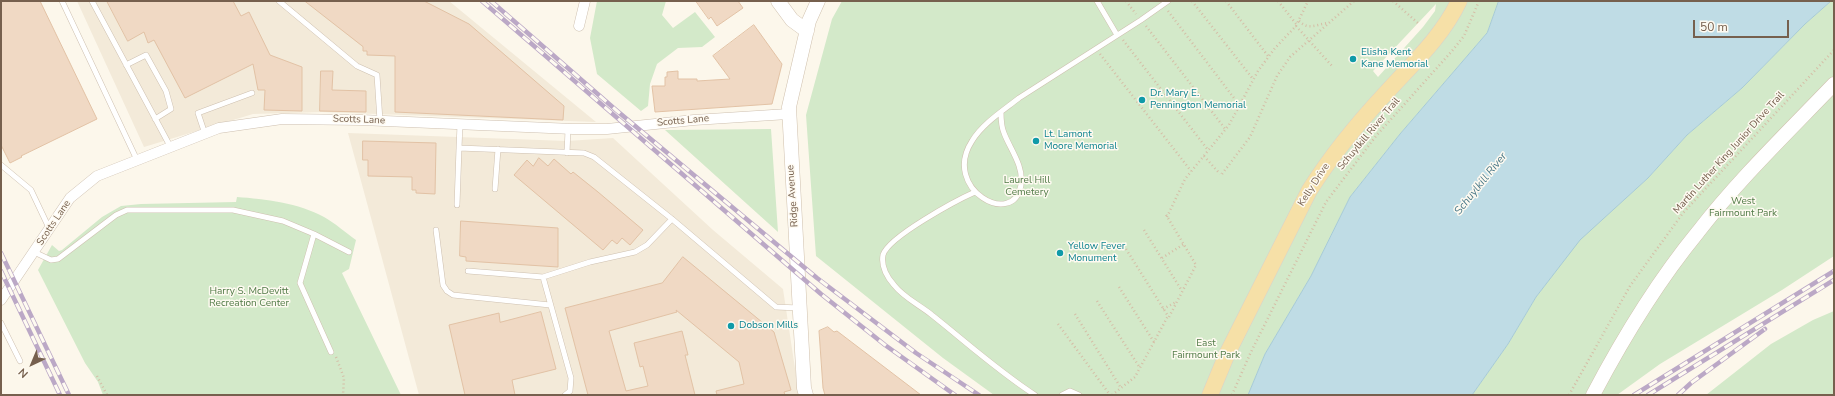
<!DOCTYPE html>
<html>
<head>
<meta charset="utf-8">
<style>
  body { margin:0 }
  #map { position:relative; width:1835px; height:396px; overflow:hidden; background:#fcf7eb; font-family:"Nunito Sans",sans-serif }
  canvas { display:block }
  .frame { position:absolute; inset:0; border:2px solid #76604e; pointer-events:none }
  .north { position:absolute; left:12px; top:344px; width:40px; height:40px; -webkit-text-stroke:3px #fefaf1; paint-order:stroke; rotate:224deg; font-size:11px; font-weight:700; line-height:16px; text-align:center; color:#76604e }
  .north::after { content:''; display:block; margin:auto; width:14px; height:18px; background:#76604e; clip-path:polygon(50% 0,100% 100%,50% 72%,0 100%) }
  .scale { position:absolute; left:1693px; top:20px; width:96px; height:18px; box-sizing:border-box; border:2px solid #76604e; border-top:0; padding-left:5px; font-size:12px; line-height:14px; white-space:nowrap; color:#76604e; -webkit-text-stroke:3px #fefaf1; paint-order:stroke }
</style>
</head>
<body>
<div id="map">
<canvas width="1835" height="396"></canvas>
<div class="frame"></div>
<div class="north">N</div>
<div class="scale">50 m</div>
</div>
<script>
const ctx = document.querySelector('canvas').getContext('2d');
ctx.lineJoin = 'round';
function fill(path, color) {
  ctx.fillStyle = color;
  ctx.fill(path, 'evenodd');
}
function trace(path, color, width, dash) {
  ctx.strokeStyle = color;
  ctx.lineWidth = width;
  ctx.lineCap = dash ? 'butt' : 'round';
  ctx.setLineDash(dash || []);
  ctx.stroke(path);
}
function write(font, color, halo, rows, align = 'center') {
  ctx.font = font + ' "Nunito Sans",sans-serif';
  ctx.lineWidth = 3;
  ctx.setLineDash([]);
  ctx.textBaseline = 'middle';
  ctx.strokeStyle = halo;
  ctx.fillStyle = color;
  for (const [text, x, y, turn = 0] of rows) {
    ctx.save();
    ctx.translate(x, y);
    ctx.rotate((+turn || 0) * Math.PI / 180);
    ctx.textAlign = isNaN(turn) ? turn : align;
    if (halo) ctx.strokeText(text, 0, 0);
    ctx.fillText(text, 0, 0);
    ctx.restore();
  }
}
fill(new Path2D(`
  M77,1H449L596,122L322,112L253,114L144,147Z
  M348,133L567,141L613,138L713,230L783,289L799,395H419Z`), '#f3ead9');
fill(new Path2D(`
  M597,1H666L662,15L673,28L695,12L715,37L702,47L678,48L657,64L650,84L648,106L641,111L597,74L590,38Z
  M842,1H1499L1487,33L1400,134L1350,197L1311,276L1265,354L1248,395H994L943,358L816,256L806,115L832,19ZM1436,4L1435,11L1423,27L1378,77L1373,71Z
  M1831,1H1834V256L1782,290L1660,364L1617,395H1472L1508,344L1536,297L1580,239L1648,178L1687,135L1742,88L1805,24Z
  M771,129L778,232L665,130Z
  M237,197C265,199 299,203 324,217C335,223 346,233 356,240L349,269L342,273L401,395H103L98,382L85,363L38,270L52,245L59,251L62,250L102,217L121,206L141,204L236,202Z
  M1834,311V395H1706L1771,344L1813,320Z`), '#d3e9c9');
const water = new Path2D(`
  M1499,1H1831L1805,24L1742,88L1687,135L1648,178L1580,240L1536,297L1508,344L1472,395H1248L1265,354L1311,276L1350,197L1400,134L1487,33Z`);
fill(water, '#bfdce5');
trace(water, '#a6cad6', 1);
const building = new Path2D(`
  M1,1H40L97,119L21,156L22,157L10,163L1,145Z
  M107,1H233L241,16L249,12L270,55L302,67V111L264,110L265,90H258L253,64L185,98L154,40L148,43L144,32L128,41Z
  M305,1H424L469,24L564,106L563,120L395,112V56L367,55V51H363V47Z
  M696,1H738L743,8L717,26L711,17L709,19Z
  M754,25L782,64L772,104L655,112L652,86H665V77H667V72L678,71V79H697V81L730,79L713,56Z
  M321,71H333L332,90L366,91V112L320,111Z
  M363,141L436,143L435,194L416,193V190H412V177L368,176V160H363Z
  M539,158L548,166L554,159L571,174L573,172L598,192L643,230L630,245L622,238L617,244L612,240L603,250L514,175L527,160L533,166Z
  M461,221L558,228V267L466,261V257L460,256Z
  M683,257L774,332L791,390L784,392L785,395H717L716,391L744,384L739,362L676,310L677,312L609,331L626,391L648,386L643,366L640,367L634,343L682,331L688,355H685L695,395H588L565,308L662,283Z
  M541,312L556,369L512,380L515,395H465L449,325L499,313L500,322Z
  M828,327L834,332L837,331L921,395H825L823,388L819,331Z`);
fill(building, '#f0d9c4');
trace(building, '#e2c2a5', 1);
const service = new Path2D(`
  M62,1L137,160
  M92,1L170,146
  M279,1L357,66L377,75L380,121
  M1097,1L1117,35
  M126,65L146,55L166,91L171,109L155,119
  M1001,112C1001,120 1001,126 1004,133C1010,149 1024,166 1021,185C1014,229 941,189 972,141C983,123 1004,110 1019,98L1141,20L1168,1
  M460,124L459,148L584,153L594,157L672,219L776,307L799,308
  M205,134L198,113L252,93
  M567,153L568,129
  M1,165L31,190L49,228
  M495,189L498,149
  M975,192C957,200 888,237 883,255C881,266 887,277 894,285C904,298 920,305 932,315C966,342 998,371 1035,395
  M457,205L459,148
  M436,230L443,285L447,291L453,295L550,305
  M314,234L349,252
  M34,252L51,260L58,259L116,215L127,210H233L283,221L314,234L300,283L331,352
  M468,271L543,277L590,262L635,252L647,245L672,219
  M543,277L571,378L570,391L565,395
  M1,323L20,361
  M1062,395L1070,391L1079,395`);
const minor = new Path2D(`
  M579,26L585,1
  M1,300L70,198L97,176L219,128L282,119L361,120L573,129H607L694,120L788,114`);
const secondary = new Path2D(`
  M778,1L792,20L807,31
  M806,395L804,388L789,107L809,21L818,1
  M1593,395C1623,338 1657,282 1698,232C1739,179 1788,132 1834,84`);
const primary = new Path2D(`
  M1210,395L1227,354L1309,191C1331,156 1357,124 1386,93C1412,64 1442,37 1459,1`);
trace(service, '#cec0b0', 6);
trace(minor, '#cec0b0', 11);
trace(secondary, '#d0c1ae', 15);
trace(primary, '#d9d2cd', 17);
trace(new Path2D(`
  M1126,1L1136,14
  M1192,1L1253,79
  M1226,1L1268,56
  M1278,1L1297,25
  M1393,1L1419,24
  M1168,11L1240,106
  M1299,21C1309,31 1316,24 1328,23
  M1146,26L1226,130
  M1296,26L1332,66
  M1123,40L1208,150
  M1100,54L1191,171
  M1204,156L1220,174
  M1222,174L1250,137L1277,76L1290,57L1354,1
  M1167,217L1185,179L1229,125L1258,71L1275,48L1296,26L1308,1
  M1144,230L1182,291
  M1126,249L1168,316
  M1162,258L1184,244
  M1119,287L1154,342
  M1097,301L1140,368
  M1163,309L1176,302
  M1075,314L1121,388
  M1058,324L1110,395
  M336,357L344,378L343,395
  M97,376L107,395
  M1112,395L1135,377L1168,316L1169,317L1196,265L1165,213
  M1232,395L1250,354L1326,202L1376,136L1452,51L1464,36L1479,1
  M1569,395L1630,286L1683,213L1834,50`), '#d5bda6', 2.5, [1, 3]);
trace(service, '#fff', 5);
trace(minor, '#fff', 10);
trace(secondary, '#fff', 14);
trace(primary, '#f6e0a7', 16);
const rail = new Path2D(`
  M482,1L821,294L885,345L955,395
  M491,1L616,110L817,278L916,353L979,395
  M1,253L69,395
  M1,271L60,395
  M1634,395L1834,271
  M1648,395L1834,280
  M1678,395L1691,383L1765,329`);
trace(rail, '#bba8c6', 4.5);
trace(rail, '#fefaf1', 3, [9]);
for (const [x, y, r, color] of [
  [1353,59,4,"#0f9aa8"],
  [1142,100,4,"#0f9aa8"],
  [1036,141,4,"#0f9aa8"],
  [1060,253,4,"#0f9aa8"],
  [731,326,4,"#0f9aa8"]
]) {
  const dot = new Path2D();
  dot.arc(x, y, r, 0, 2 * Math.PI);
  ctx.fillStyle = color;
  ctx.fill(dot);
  trace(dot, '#fefaf1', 1.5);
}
write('10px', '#0d838f', '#fefaf1', [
  ["Elisha Kent",1361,53],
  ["Kane Memorial",1361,65],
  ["Dr. Mary E.",1150,94],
  ["Pennington Memorial",1150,106],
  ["Lt. Lamont",1044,135],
  ["Moore Memorial",1044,147],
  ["Yellow Fever",1068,247],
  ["Monument",1068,259],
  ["Dobson Mills",739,326]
], 'left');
write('10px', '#76604e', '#fefaf1', [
  ["Scotts Lane",359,120,2],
  ["Scotts Lane",683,121,-5],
  ["Schuylkill River Trail",1369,134,-50],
  ["Martin Luther King Junior Drive Trail",1729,153,-48],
  ["Kelly Drive",1314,185,-57],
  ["Ridge Avenue",793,196,-94],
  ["Scotts Lane",54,223,-56]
]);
write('10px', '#517b47', '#fefaf1', [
  ["Laurel Hill",1027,181],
  ["Cemetery",1027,193],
  ["West",1743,202],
  ["Fairmount Park",1743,214],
  ["Harry S. McDevitt",249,292],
  ["Recreation Center",249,304],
  ["East",1206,344],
  ["Fairmount Park",1206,356]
]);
write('italic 11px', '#497888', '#fefaf1', [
  ["Schuylkill River",1481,184,-51]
]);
</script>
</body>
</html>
